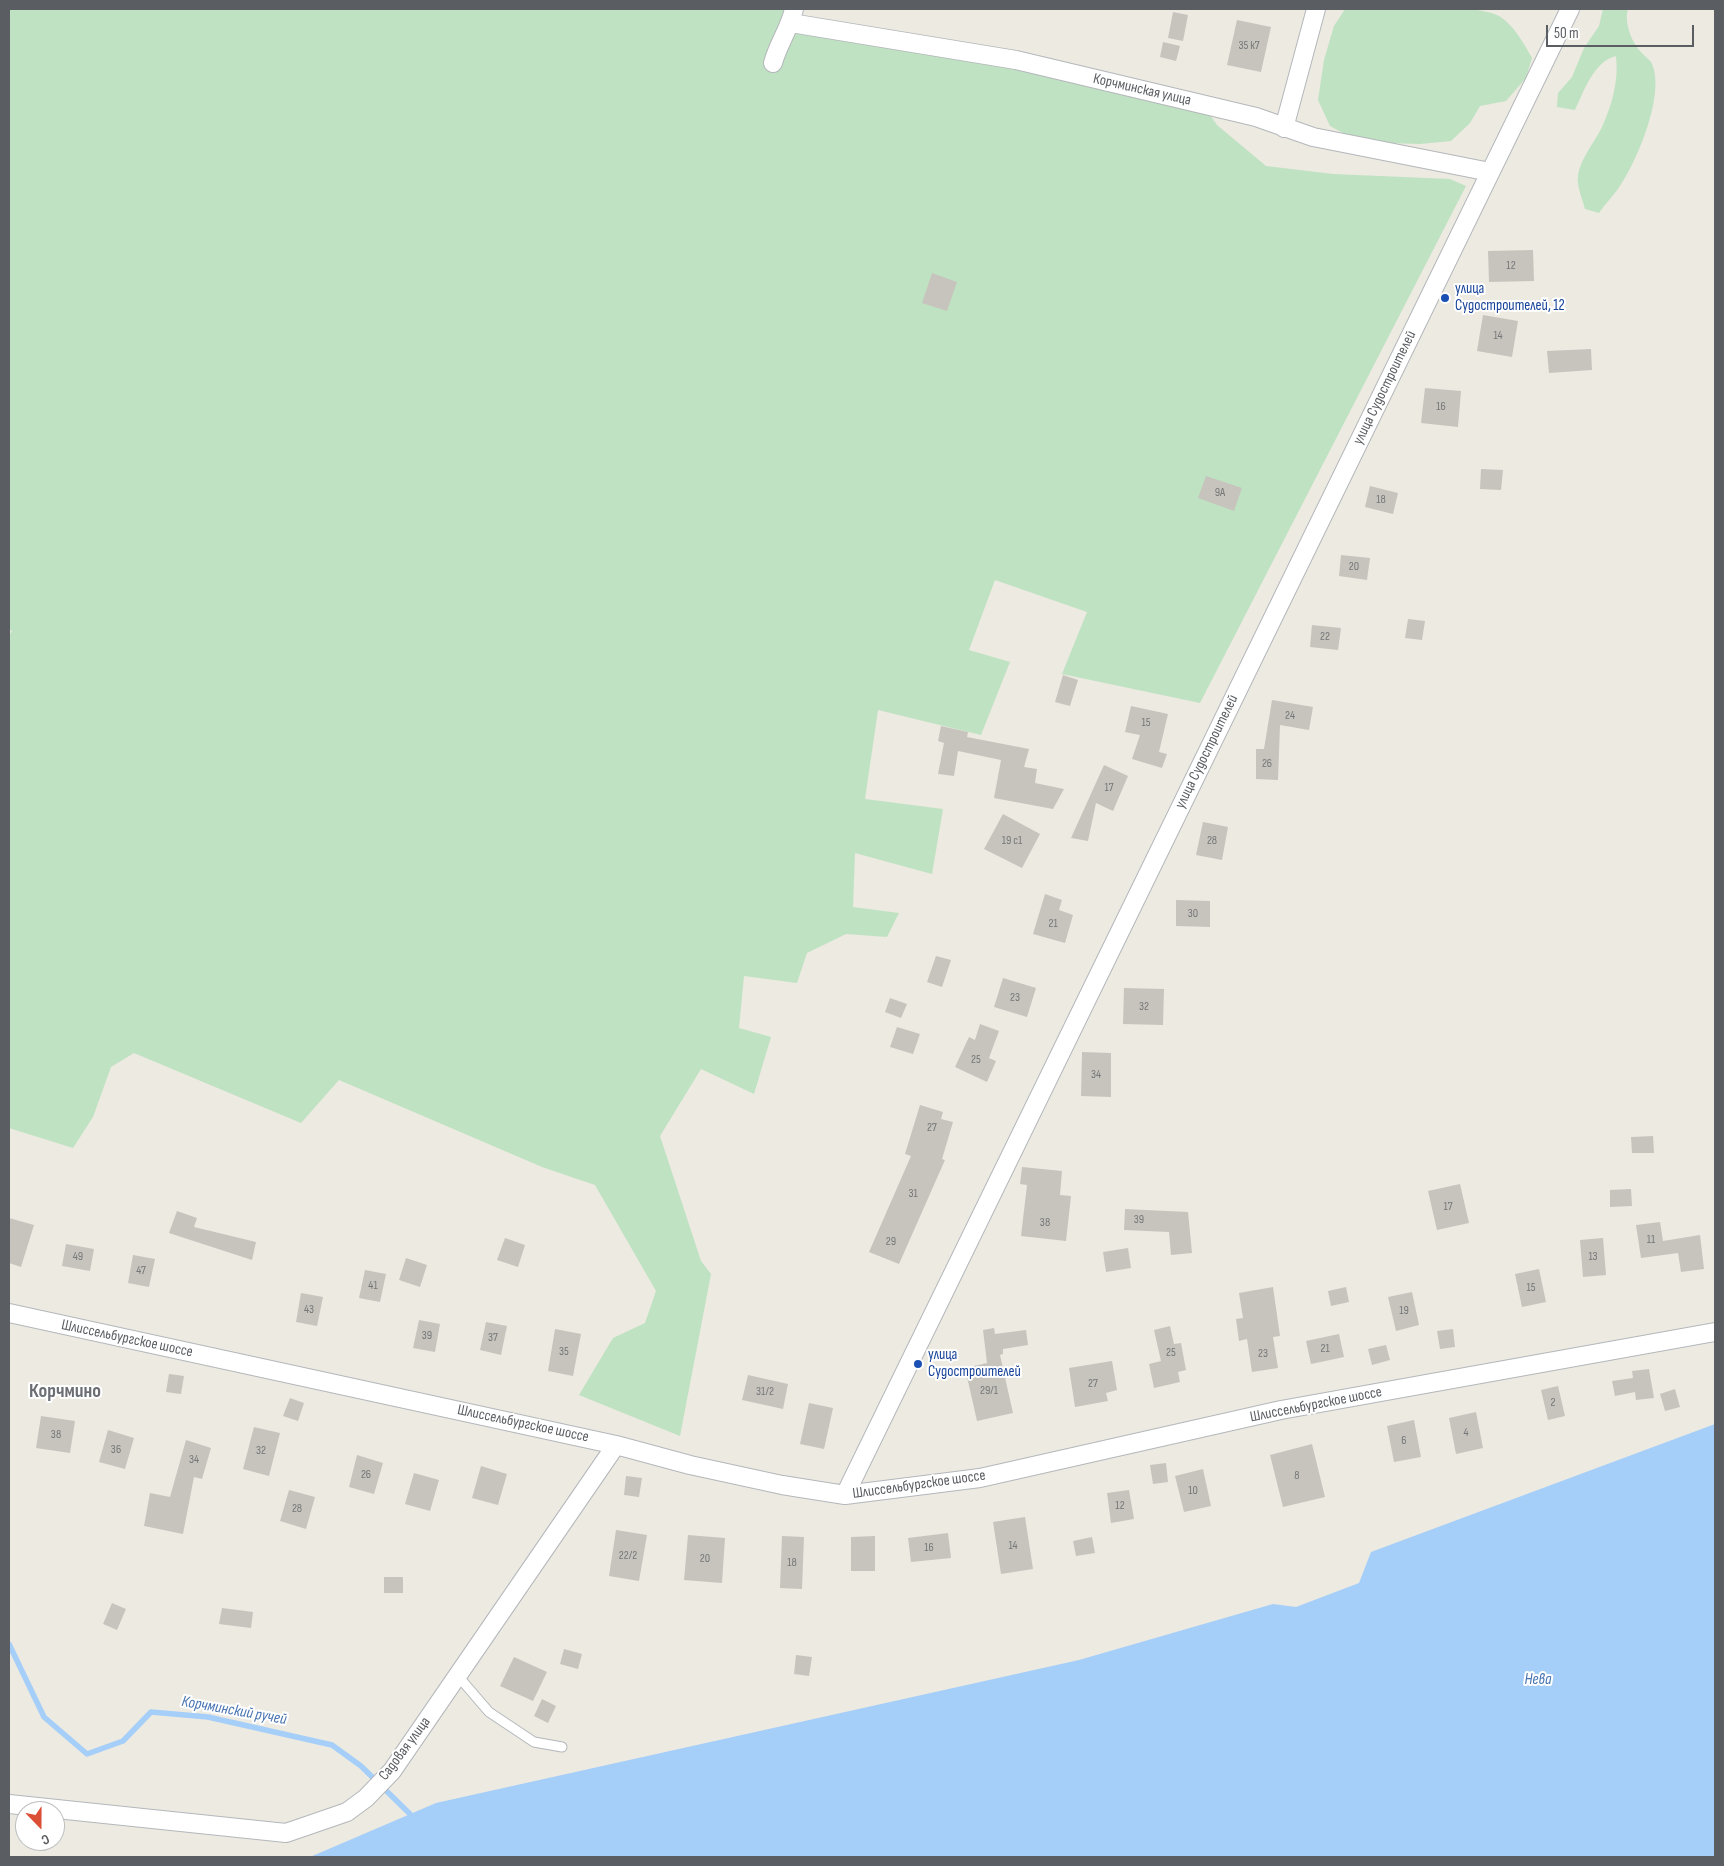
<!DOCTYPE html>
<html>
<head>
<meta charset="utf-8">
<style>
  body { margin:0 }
  #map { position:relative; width:1724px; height:1866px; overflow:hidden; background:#eceae1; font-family:"Sofia Sans Condensed",sans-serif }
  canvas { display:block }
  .frame { position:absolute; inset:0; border:10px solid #5a5d61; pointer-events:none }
  .north { position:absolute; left:15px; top:1801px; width:50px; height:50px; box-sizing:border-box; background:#fff; border:1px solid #bdbec0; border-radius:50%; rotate:158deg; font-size:14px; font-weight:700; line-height:20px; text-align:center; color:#5a5d61 }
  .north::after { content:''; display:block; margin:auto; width:18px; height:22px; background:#dc4f37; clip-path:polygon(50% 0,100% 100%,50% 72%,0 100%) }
  .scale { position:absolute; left:1546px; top:25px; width:148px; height:22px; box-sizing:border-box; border:2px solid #5a5d61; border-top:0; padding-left:6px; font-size:15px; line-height:18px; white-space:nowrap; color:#5a5d61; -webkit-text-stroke:4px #fff; paint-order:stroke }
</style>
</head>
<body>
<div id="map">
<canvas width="1724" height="1866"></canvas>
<div class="frame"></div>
<div class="north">С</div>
<div class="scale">50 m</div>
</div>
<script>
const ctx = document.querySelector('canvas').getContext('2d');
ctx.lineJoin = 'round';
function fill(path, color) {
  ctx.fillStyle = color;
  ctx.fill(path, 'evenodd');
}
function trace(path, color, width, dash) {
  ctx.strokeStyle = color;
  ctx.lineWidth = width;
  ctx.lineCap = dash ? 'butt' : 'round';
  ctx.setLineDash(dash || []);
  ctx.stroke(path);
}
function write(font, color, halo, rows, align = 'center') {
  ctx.font = font + ' "Sofia Sans Condensed",sans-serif';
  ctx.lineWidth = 4;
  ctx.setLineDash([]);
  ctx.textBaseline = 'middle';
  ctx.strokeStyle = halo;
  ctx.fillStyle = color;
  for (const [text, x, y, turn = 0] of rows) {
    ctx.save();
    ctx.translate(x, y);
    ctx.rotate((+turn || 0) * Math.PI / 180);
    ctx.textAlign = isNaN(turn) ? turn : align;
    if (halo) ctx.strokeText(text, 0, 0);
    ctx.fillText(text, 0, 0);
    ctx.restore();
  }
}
fill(new Path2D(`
  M9,9H789L806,24L1208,112L1217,125L1266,166L1333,174L1450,179L1466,186L1200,703L1062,674L1087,612L995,580L969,650L1010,662L981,735L878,710L865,799L943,809L932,874L855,853L853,907L899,913L887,937L846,934L807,953L797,983L744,976L739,1028L771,1037L754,1094L701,1069L660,1136L701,1261L711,1274L680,1436L579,1395L613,1338L645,1323L656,1291L595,1185L542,1167L339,1080L301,1123L134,1053L111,1067L93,1117L73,1148L9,1128V636L12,631L9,629Z
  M1345,9C1380,9 1472,2 1499,16C1514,25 1524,44 1532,58L1526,78L1506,101L1480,106L1470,123L1451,141L1420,144L1389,143L1347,135L1330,126L1318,100L1324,60L1334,26Z
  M1603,9H1628C1624,21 1631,41 1640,51C1643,55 1648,58 1651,62C1667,92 1636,164 1618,189C1612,197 1605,204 1599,213L1585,209C1583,201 1579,192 1578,183C1576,163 1594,144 1602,127C1612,105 1619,80 1616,56C1594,61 1584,91 1575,110L1557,107L1558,93L1572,77L1584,48L1599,26Z`), '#bfe2c2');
fill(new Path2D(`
  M1715,1424V1857H310L436,1803L1079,1660L1273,1604L1296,1607L1359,1583L1371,1552Z`), '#a5cef9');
trace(new Path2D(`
  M9,1644L44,1717L87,1754L123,1741L151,1712L208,1717L332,1745L361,1766L410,1814`), '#a5cef9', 5.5);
fill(new Path2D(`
  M1173,12L1188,15L1183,41L1168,38Z
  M1237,20L1271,27L1261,72L1227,65Z
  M1163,42L1180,46L1176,61L1160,57Z
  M1533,250L1534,281L1489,282L1488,251Z
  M932,273L957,282L947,311L922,303Z
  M1483,315L1518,321L1512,357L1477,351Z
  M1591,349L1592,370L1549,373L1547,351Z
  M1425,388L1461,391L1458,427L1421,423Z
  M1481,469L1503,470L1501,490L1480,489Z
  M1206,476L1242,488L1234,511L1198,498Z
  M1370,486L1398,493L1393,514L1365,507Z
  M1341,555L1370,558L1367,580L1339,576Z
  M1408,619L1425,621L1422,640L1405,638Z
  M1312,625L1341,628L1338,650L1310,647Z
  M1063,675L1078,680L1070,706L1055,702Z
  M1272,700L1313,707L1309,730L1280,725L1278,780L1256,779V749H1264Z
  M1131,706L1168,714L1159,752L1167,754L1162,768L1132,759L1140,735L1125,732Z
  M941,726L968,732L967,737L1029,749L1024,767L1037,769L1035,783L1064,789L1053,809L994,798L1001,760L958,751L954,776L938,774L944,743L938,741Z
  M1104,765L1128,776L1113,811L1096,803L1088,841L1071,838Z
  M1003,814L1040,834L1022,868L984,849Z
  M1203,822L1228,827L1222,860L1196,855Z
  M1045,894L1062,900L1059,910L1073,915L1065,943L1033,934Z
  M1176,900L1210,901V927L1176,926Z
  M936,956L951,960L942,987L927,982Z
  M1003,978L1036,988L1027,1017L994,1007Z
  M1124,988L1164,989L1163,1025L1123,1024Z
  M890,998L907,1004L901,1018L885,1012Z
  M980,1024L999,1031L989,1058L996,1061L987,1082L955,1067L969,1037L975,1040Z
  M897,1027L920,1034L913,1054L890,1047Z
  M1082,1052L1111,1053V1097L1081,1096Z
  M920,1105L943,1112L941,1119L953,1122L942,1159L945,1160L899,1264L869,1252L911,1156L905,1154Z
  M1653,1136L1654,1153H1632L1631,1137Z
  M1022,1167L1062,1171L1060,1195L1071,1196L1066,1241L1021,1236L1027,1185L1020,1184Z
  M1460,1184L1469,1223L1437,1230L1428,1191Z
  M1631,1189L1632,1206L1610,1207V1190Z
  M1125,1209L1188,1212L1192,1253L1171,1255L1169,1232L1124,1230Z
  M177,1211L197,1218L194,1227L256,1242L252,1260L169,1233Z
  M9,1218L34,1225L21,1267L9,1263Z
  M1660,1222L1663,1241L1700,1235L1704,1269L1681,1272L1678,1253L1641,1258L1636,1225Z
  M505,1238L525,1245L518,1267L497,1260Z
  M1603,1238L1606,1275L1583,1277L1580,1240Z
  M66,1244L94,1249L90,1271L62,1266Z
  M1128,1248L1131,1268L1106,1272L1103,1252Z
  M133,1255L155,1259L149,1287L128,1283Z
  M406,1258L427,1265L420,1287L399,1280Z
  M1539,1269L1546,1302L1522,1307L1515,1274Z
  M365,1270L386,1274L380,1302L359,1298Z
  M1273,1287L1280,1336L1273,1337L1278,1368L1252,1372L1247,1339L1239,1341L1236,1319L1243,1318L1239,1293Z
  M1346,1287L1349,1302L1331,1306L1328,1291Z
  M1412,1292L1419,1325L1396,1331L1388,1297Z
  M301,1293L323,1297L317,1326L296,1322Z
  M419,1320L440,1324L435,1352L413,1348Z
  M486,1322L507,1326L501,1355L480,1350Z
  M1170,1326L1174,1344L1181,1343L1186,1370L1178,1372L1180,1382L1154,1388L1149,1364L1161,1361L1154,1330Z
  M994,1328L995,1334L1026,1330L1028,1345L1003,1349V1354L1000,1355L1013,1413L977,1421L965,1368L987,1363L983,1330Z
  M555,1329L581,1334L573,1376L548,1371Z
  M1453,1329L1455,1347L1440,1349L1437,1331Z
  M1339,1334L1344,1357L1311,1364L1306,1341Z
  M1386,1345L1390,1360L1372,1365L1368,1349Z
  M1112,1361L1117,1390L1106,1393L1108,1401L1075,1407L1069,1368Z
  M1649,1369L1654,1398L1636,1400L1635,1392L1615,1396L1612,1381L1633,1378L1632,1371Z
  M169,1374L184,1376L181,1394L166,1392Z
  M748,1375L788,1384L783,1409L742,1400Z
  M1558,1386L1565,1416L1548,1420L1541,1390Z
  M1675,1389L1680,1407L1665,1411L1660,1394Z
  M290,1398L304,1403L298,1421L283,1416Z
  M809,1403L833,1408L824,1449L800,1444Z
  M1476,1412L1483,1448L1456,1454L1449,1418Z
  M41,1416L75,1421L70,1453L36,1448Z
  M1414,1420L1421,1457L1394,1462L1387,1426Z
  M254,1427L280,1433L269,1476L243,1469Z
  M108,1430L134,1438L125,1469L99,1462Z
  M186,1440L211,1448L202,1479L194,1477L183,1534L144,1526L150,1493L170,1497Z
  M1312,1444L1325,1497L1283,1507L1270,1455Z
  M357,1455L383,1463L374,1494L349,1487Z
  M1166,1463L1168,1482L1153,1484L1150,1465Z
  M481,1466L507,1474L498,1505L472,1498Z
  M1203,1469L1211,1506L1184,1512L1175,1476Z
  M414,1473L439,1480L430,1511L405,1504Z
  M626,1476L642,1478L639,1497L624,1495Z
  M289,1490L315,1497L306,1529L280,1521Z
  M1129,1490L1134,1519L1111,1523L1107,1493Z
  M1025,1517L1033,1569L1001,1574L993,1522Z
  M616,1530L647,1535L639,1581L609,1576Z
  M948,1533L951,1558L911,1562L908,1538Z
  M688,1535L725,1538L722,1583L684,1580Z
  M782,1536L804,1537L802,1589L780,1588Z
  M875,1536V1571H851V1537Z
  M1092,1537L1095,1553L1076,1556L1073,1541Z
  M384,1577H403V1593H384Z
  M112,1603L126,1609L117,1630L103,1624Z
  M222,1608L253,1612L251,1628L219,1624Z
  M564,1649L582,1654L578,1669L560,1664Z
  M796,1655L812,1657L809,1676L794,1674Z
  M514,1657L547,1672L533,1701L500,1686Z
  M542,1699L556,1706L548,1723L534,1716Z`), '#c7c4be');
const lane = new Path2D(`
  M458,1676L489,1712L534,1742L562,1747`);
const street = new Path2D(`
  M791,23L1016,60L1256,117L1313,137L1490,172
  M773,63C778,44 790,28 794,9
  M1284,128L1316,9
  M9,1313L616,1445L690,1465L782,1485L845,1495L980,1478L1281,1410L1715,1332
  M845,1495L1570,9
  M9,1804L286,1833L347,1812L366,1798L392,1771L616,1445`);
trace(lane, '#b4b7bb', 11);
trace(street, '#b4b7bb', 20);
trace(lane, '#fff', 9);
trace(street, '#fff', 18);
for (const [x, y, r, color] of [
  [1445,298,5,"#1a4fb4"],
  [918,1364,5,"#1a4fb4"]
]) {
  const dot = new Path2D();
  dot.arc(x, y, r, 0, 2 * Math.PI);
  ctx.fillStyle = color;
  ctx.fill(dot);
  trace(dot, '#fff', 2);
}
write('12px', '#757778', null, [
  ["35 к7",1249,46],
  ["12",1511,266],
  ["14",1498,336],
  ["16",1441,407],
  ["9А",1220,493],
  ["18",1381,500],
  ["20",1354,567],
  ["22",1325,637],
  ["24",1290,716],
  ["15",1146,723],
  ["26",1267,764],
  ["17",1109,788],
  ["19 с1",1012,841],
  ["28",1212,841],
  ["30",1193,914],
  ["21",1053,924],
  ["23",1015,998],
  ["32",1144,1007],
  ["25",976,1060],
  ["34",1096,1075],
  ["27",932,1128],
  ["31",913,1194],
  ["17",1448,1207],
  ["39",1139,1220],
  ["38",1045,1223],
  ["11",1651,1240],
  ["29",891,1242],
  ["49",78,1257],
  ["13",1593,1257],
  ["47",141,1271],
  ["41",373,1286],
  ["15",1531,1288],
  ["43",309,1310],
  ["19",1404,1311],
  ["39",427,1336],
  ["37",493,1338],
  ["21",1325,1349],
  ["35",564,1352],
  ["25",1171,1353],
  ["23",1263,1354],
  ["27",1093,1384],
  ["29/1",989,1391],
  ["31/2",765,1392],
  ["2",1553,1403],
  ["4",1466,1433],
  ["38",56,1435],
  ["6",1404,1441],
  ["36",116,1450],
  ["32",261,1451],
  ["34",194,1460],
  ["26",366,1475],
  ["8",1297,1476],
  ["10",1193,1491],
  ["12",1120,1506],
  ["28",297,1509],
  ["14",1013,1546],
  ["16",929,1548],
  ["22/2",628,1556],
  ["20",705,1559],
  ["18",792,1563]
]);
write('15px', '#5a5d61', '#fff', [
  ["Корчминская улица",1142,90,13],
  ["улица Судостроителей",1385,388,-64],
  ["улица Судостроителей",1207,752,-64],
  ["Шлиссельбургское шоссе",127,1339,12],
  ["Шлиссельбургское шоссе",1316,1405,-11],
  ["Шлиссельбургское шоссе",523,1424,12],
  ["Шлиссельбургское шоссе",919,1485,-8],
  ["Садовая улица",405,1749,-53]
]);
write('15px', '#164399', '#fff', [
  ["улица",1455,289],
  ["Судостроителей, 12",1455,306],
  ["улица",928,1355],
  ["Судостроителей",928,1372]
], 'left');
write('italic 16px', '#4773b1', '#fff', [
  ["Нева",1538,1680],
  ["Корчминский ручей",234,1711,10]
]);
write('bold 20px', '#6b6e73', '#fff', [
  ["Корчмино",65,1392]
]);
</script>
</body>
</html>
